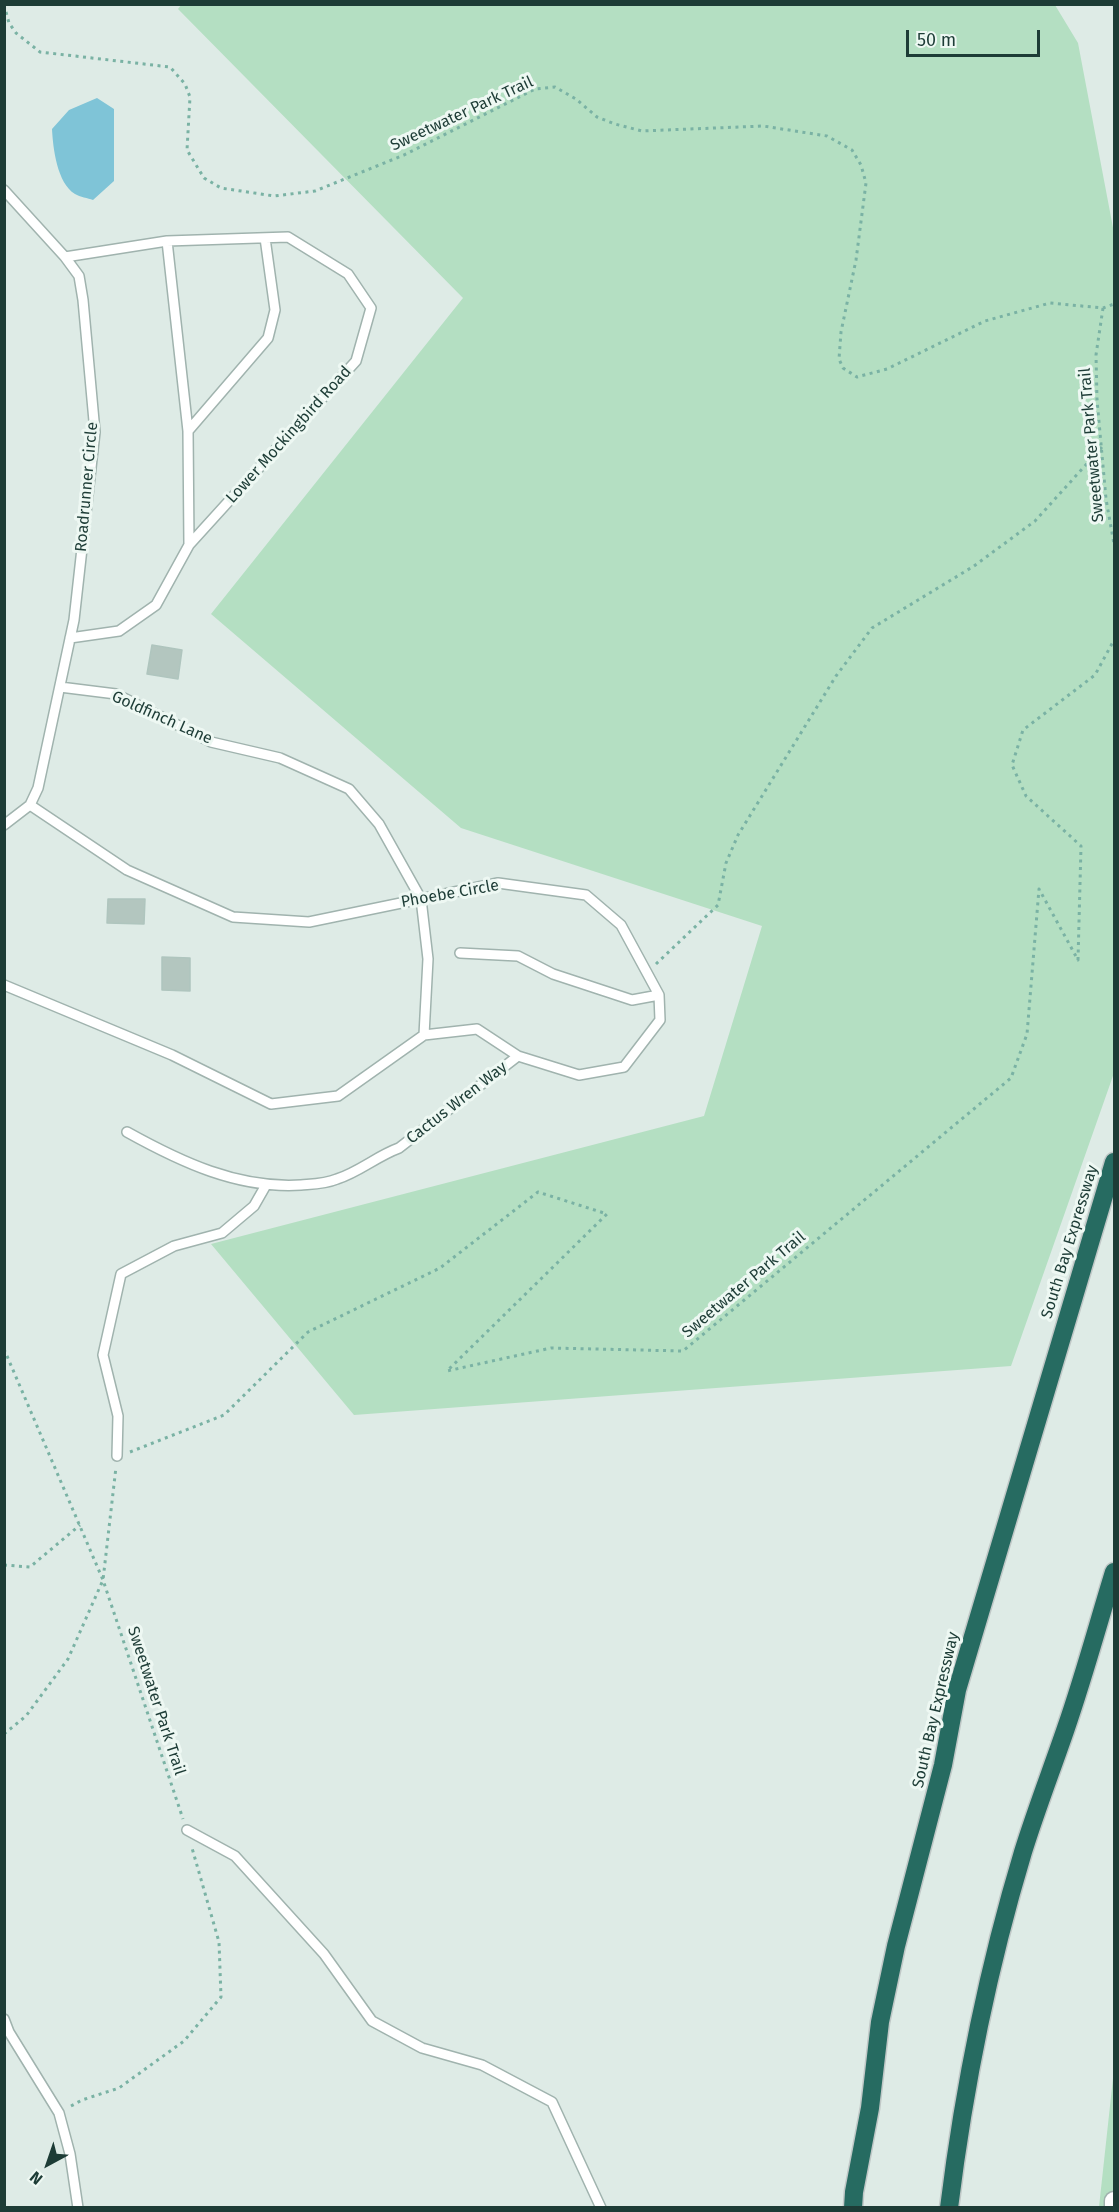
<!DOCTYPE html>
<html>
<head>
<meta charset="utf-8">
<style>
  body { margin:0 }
  #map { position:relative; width:1119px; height:2212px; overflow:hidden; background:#deebe6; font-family:"Fira Sans",sans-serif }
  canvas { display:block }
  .frame { position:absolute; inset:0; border:6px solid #1d3c36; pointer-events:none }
  .north { position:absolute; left:18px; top:2134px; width:60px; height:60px; -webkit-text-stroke:4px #eef8f3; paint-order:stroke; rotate:220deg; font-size:16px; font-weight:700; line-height:24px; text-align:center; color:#1d3c36 }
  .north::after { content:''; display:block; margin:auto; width:21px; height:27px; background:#1d3c36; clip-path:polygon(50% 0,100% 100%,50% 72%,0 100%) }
  .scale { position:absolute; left:906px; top:30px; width:134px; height:27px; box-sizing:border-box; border:3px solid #1d3c36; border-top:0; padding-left:8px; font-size:18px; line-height:21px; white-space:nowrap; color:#1d3c36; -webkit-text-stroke:4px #eef8f3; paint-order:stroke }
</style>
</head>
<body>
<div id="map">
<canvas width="1119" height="2212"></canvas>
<div class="frame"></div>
<div class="north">N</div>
<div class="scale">50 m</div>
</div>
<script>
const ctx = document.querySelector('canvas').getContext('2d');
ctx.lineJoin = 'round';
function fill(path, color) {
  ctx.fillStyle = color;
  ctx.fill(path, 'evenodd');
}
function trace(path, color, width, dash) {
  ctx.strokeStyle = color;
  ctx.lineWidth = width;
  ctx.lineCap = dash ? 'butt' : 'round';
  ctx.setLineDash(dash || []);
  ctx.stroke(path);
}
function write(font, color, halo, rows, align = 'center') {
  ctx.font = font + ' "Fira Sans",sans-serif';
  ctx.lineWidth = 6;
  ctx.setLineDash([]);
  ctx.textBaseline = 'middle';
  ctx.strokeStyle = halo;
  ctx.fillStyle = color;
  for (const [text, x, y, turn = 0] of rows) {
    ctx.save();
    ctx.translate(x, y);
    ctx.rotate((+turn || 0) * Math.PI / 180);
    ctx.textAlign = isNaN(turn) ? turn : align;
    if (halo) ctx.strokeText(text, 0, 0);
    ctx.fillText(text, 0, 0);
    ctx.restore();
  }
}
fill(new Path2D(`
  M181,5H1055L1078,43L1114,233V1073L1011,1366L354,1415L211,1244L704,1116L762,926L461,828L211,614L463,298L178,9Z
  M1114,2069V2207H1099Z`), '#b4dfc2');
fill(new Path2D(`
  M97,98L114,109V181L93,200C88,198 80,197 75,194C57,183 53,148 52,129L69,110Z`), '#7fc4d7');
const building = new Path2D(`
  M152,645L182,650L178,679L147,674Z
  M108,899H145L144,924L107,923Z
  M162,957L190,958V991L162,990Z`);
fill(building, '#b3c6bf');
trace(building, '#afc5be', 1.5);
const lane = new Path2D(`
  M4,190L65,257L79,276L83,300L95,432L74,620L38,788L30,805L4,825
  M167,241L188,431L189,545
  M65,257L167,241L288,237L348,274L371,308L356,361L189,545L156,605L119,631L70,638
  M188,431L268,338L275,310L265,238
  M60,687L116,694L211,742L280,758L349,789L379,824L421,899L428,959L424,1035
  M460,953L518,956L553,974L632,1000L659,995
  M4,985L172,1055L271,1104L338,1096L424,1035L477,1029L518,1056L579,1075L624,1067L660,1020L659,995L621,925L586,895L498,883L309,922L233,917L127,870L30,805
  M127,1132C181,1162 238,1189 301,1185C313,1184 325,1184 337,1179C359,1172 377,1156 399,1148L518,1056
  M117,1456L118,1416L103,1355L121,1274L174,1246L222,1233L254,1206L266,1185
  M187,1830L235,1856L324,1954L372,2021L422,2048L482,2065L552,2102L601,2208
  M4,2019L9,2032L59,2113L70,2154L78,2208`);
const street = new Path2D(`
  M1114,2208V2201`);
const highway = new Path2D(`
  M853,2208L854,2192L870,2108L880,2022L896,1946L943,1765L957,1690L1114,1162
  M949,2208C964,2087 988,1968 1023,1852C1036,1810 1052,1769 1066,1728C1084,1676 1098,1624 1114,1572`);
trace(lane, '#a0b3ae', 12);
trace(street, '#a0b3ae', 21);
trace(highway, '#c0c8c7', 21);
trace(new Path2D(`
  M6,12L9,23L16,33L40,52L170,67L185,84L190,97L187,150L204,178L221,188L274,196L315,191L404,155L535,89L555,87L576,99L597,117L615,124L642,131L763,126L827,136L852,150L861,165L866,183L856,260L841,332L839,359L843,368L857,377L887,369L985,321L1050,303L1103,308L1114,304
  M1103,308L1096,355L1097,400L1106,499L1114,544
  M656,964L718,905L726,863L738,835L836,676L872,628L974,566L1035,521L1102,447
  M4,1349L103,1580L183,1819
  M130,1452L224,1415L308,1332L440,1268L538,1192L607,1214L447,1371L551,1348L683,1351L1011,1078L1027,1034L1039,889L1078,960L1081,846L1026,796L1012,765L1023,730L1095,675L1114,640
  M4,1565L30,1567L80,1525
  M4,1734L26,1716L68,1659L103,1580L116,1467
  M71,2106L82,2100L119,2088L184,2041L221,1997L219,1942L192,1848`), '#7ab2a4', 3, [3, 4.5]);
trace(lane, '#fff', 9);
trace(street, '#fff', 18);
trace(highway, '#266b61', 18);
write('16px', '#1d3c36', '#eef8f3', [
  ["Sweetwater Park Trail",462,114,-25],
  ["Lower Mockingbird Road",289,435,-48],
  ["Sweetwater Park Trail",1092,445,-95],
  ["Roadrunner Circle",87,487,-85],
  ["Goldfinch Lane",162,718,24],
  ["Phoebe Circle",450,894,-10],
  ["Cactus Wren Way",457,1103,-38],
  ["South Bay Expressway",1070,1242,-73],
  ["Sweetwater Park Trail",744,1285,-40],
  ["Sweetwater Park Trail",156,1701,72],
  ["South Bay Expressway",936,1710,-77]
]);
</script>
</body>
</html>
